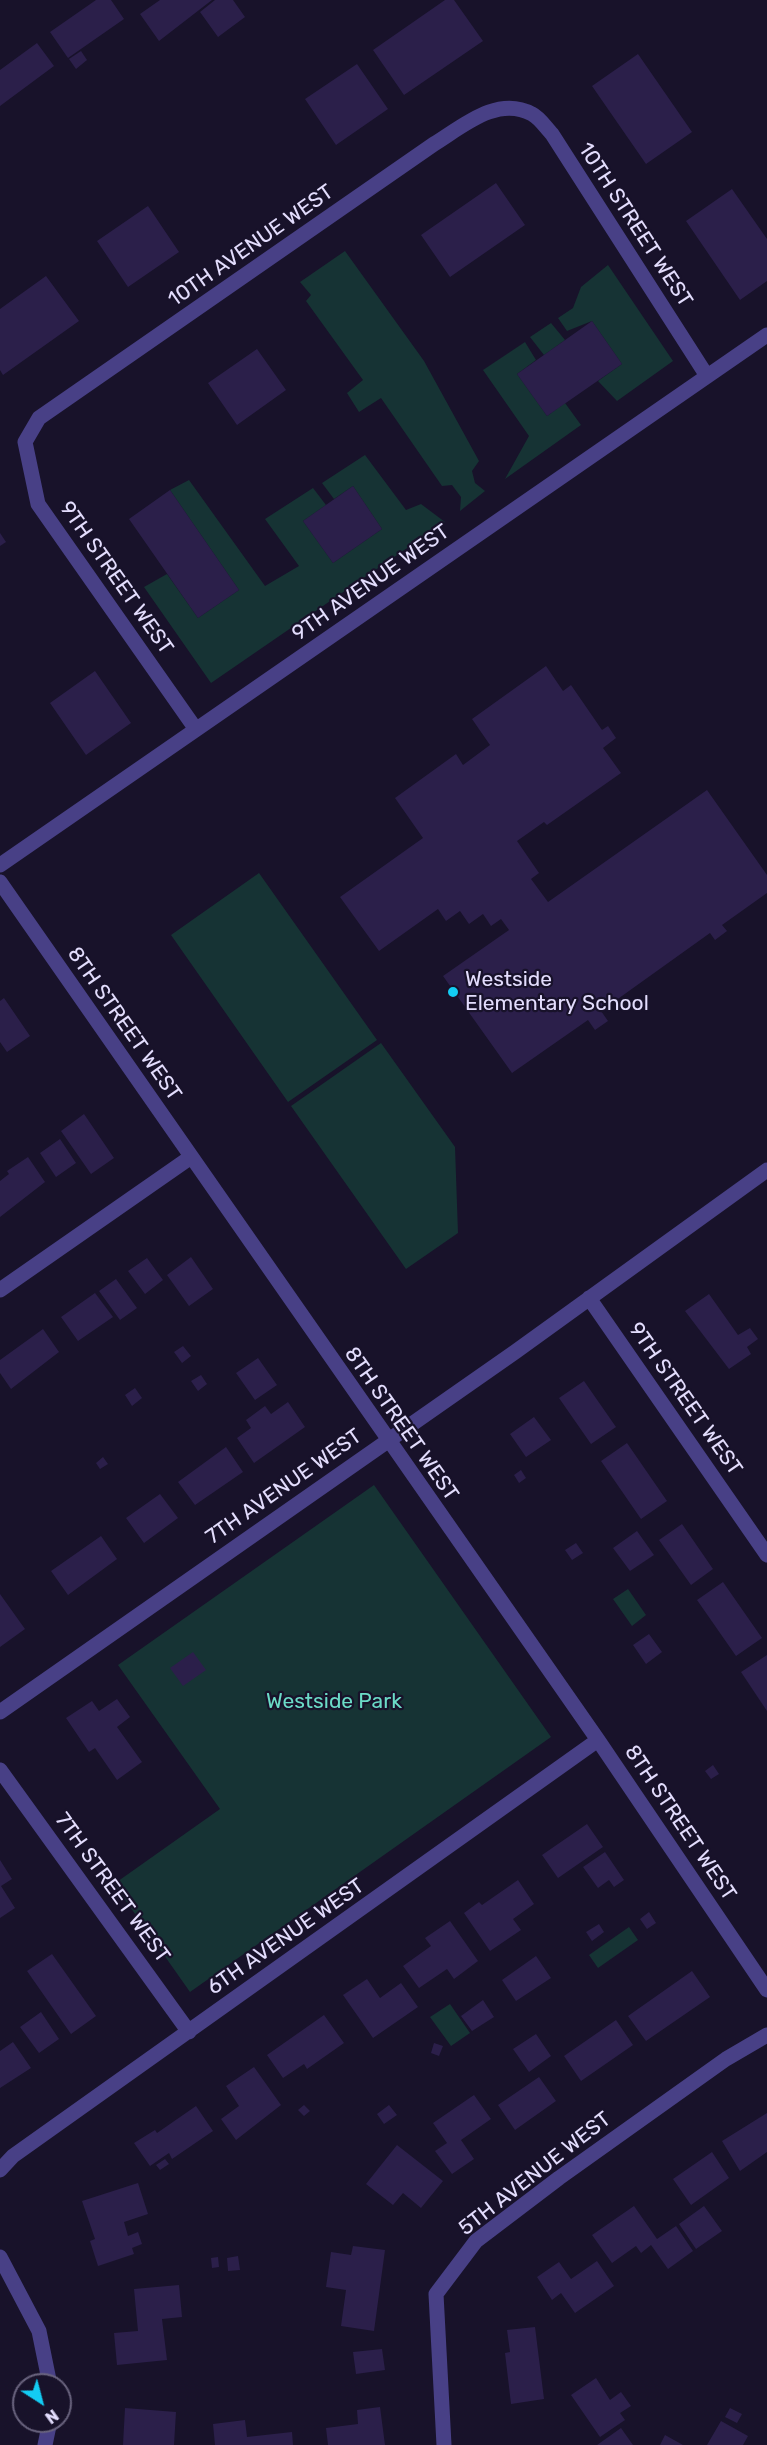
<!DOCTYPE html>
<html>
<head>
<meta charset="utf-8">
<style>
  body { margin:0 }
  #map { position:relative; width:767px; height:2445px; overflow:hidden; background:#18122a; font-family:Rubik,sans-serif }
  canvas { display:block }
  .north { position:absolute; left:12px; top:2373px; width:60px; height:60px; box-sizing:border-box; background:#18122a; border:2px solid #69637e; border-radius:50%; rotate:144deg; font-size:16px; font-weight:700; line-height:24px; text-align:center; color:#e3ddfd }
  .north::after { content:''; display:block; margin:auto; width:21px; height:27px; background:#13ccf3; clip-path:polygon(50% 0,100% 100%,50% 72%,0 100%) }
</style>
</head>
<body>
<div id="map">
<canvas width="767" height="2445"></canvas>
<div class="north">N</div>
</div>
<script>
const ctx = document.querySelector('canvas').getContext('2d');
ctx.lineJoin = 'round';
function fill(path, color) {
  ctx.fillStyle = color;
  ctx.fill(path, 'evenodd');
}
function trace(path, color, width, dash) {
  ctx.strokeStyle = color;
  ctx.lineWidth = width;
  ctx.lineCap = dash ? 'butt' : 'round';
  ctx.setLineDash(dash || []);
  ctx.stroke(path);
}
function write(font, color, halo, rows, align = 'center') {
  ctx.font = font + ' Rubik,sans-serif';
  ctx.lineWidth = 4.5;
  ctx.setLineDash([]);
  ctx.textBaseline = 'middle';
  ctx.strokeStyle = halo;
  ctx.fillStyle = color;
  for (const [text, x, y, turn = 0] of rows) {
    ctx.save();
    ctx.translate(x, y);
    ctx.rotate((+turn || 0) * Math.PI / 180);
    ctx.textAlign = isNaN(turn) ? turn : align;
    if (halo) ctx.strokeText(text, 0, 0);
    ctx.fillText(text, 0, 0);
    ctx.restore();
  }
}
fill(new Path2D(`
  M345,251L424,361L479,461L472,471L475,483L485,491L460,511L461,497L452,485L442,486L381,398L359,412L347,393L363,380L306,301L311,295L300,282Z
  M608,265L673,361L617,401L598,381L622,364L592,321L567,331L558,318L573,308L581,287Z
  M551,323L565,340L544,355L530,337Z
  M525,342L536,360L517,374L547,416L565,403L581,425L505,479L529,436L483,370Z
  M365,455L406,510L421,504L445,522L211,683L144,587L167,574L198,618L239,590L170,490L189,480L265,586L299,566L265,519L313,488L326,505L303,521L333,563L382,529L353,486L334,499L322,483Z
  M259,873L377,1040L288,1102L171,935Z
  M381,1043L455,1147L458,1233L406,1269L291,1106Z
  M374,1485L551,1737L190,1992L114,1884L220,1809L118,1665Z
  M628,1589L646,1615L632,1626L613,1599Z
  M629,1927L638,1940L598,1968L589,1955Z
  M450,2004L470,2033L451,2046L430,2017Z`), '#163334');
fill(new Path2D(`
  M96,0H111L124,19L68,58L50,32Z
  M160,0H212L159,41L140,14Z
  M215,0H233L245,17L218,37L200,12Z
  M445,0H454L483,41L404,95L373,50Z
  M37,43L54,66L0,106V70Z
  M81,51L87,60L76,69L69,59Z
  M638,54L692,132L646,164L592,86Z
  M357,64L388,109L336,145L305,99Z
  M496,183L525,225L450,277L421,235Z
  M732,189L767,239V281L740,300L686,221Z
  M148,206L179,252L128,287L97,241Z
  M46,276L79,321L3,375L0,370V309Z
  M592,321L622,364L547,416L517,374Z
  M257,349L286,390L237,425L208,383Z
  M353,486L382,529L333,563L303,521Z
  M170,490L239,590L198,618L129,519Z
  M0,533L6,542L0,546Z
  M546,666L563,691L571,685L602,730L608,726L616,738L603,748L621,773L547,825L544,822L517,841L539,873L531,879L548,902L707,790L767,875V893L722,925L727,931L715,940L710,933L601,1011L608,1021L595,1030L588,1020L512,1073L443,976L509,930L501,919L491,926L483,914L469,924L460,911L446,921L438,909L379,951L340,897L423,838L395,798L456,754L463,765L490,745L472,719Z
  M95,671L131,723L86,755L50,703Z
  M4,998L30,1036L7,1052L0,1042V1001Z
  M84,1114L114,1158L91,1174L61,1131Z
  M60,1139L76,1163L56,1177L40,1153Z
  M28,1157L45,1182L0,1217V1181L9,1174L7,1171Z
  M191,1257L213,1289L189,1306L167,1275Z
  M147,1258L163,1280L145,1294L128,1271Z
  M116,1279L137,1308L120,1320L99,1291Z
  M95,1293L113,1317L78,1341L61,1317Z
  M709,1294L738,1335L750,1328L758,1339L747,1347L751,1354L729,1369L685,1311Z
  M43,1329L59,1352L11,1389L0,1373V1360Z
  M183,1346L191,1356L182,1363L174,1352Z
  M258,1358L277,1385L255,1400L236,1373Z
  M201,1375L207,1384L198,1391L191,1381Z
  M584,1381L616,1427L591,1444L559,1398Z
  M135,1388L142,1398L132,1406L125,1395Z
  M288,1402L305,1427L254,1463L237,1438L251,1428L246,1420L265,1406L271,1414Z
  M534,1417L551,1440L526,1457L510,1434Z
  M627,1443L667,1501L641,1519L601,1461Z
  M226,1447L243,1472L195,1505L178,1482Z
  M103,1457L108,1464L100,1469L96,1463Z
  M521,1470L526,1478L519,1483L514,1475Z
  M160,1494L178,1518L144,1543L126,1518Z
  M682,1524L713,1569L691,1585L659,1540Z
  M637,1531L654,1555L630,1571L613,1548Z
  M101,1536L117,1559L68,1595L51,1571Z
  M576,1543L583,1553L572,1560L565,1550Z
  M723,1582L762,1638L736,1656L697,1600Z
  M0,1594L25,1629L0,1647Z
  M649,1634L662,1652L646,1664L633,1645Z
  M193,1652L206,1670L183,1686L170,1668Z
  M767,1655V1711L741,1672Z
  M117,1699L130,1717L117,1727L142,1762L117,1780L95,1748L89,1752L66,1718L92,1701L99,1711Z
  M713,1765L719,1774L711,1779L705,1771Z
  M587,1824L603,1847L558,1878L542,1855Z
  M605,1852L624,1880L614,1887L609,1880L598,1888L583,1867Z
  M0,1860L12,1879L1,1886L15,1908L0,1918Z
  M518,1880L534,1904L513,1919L521,1930L490,1951L464,1913L479,1902L482,1905Z
  M649,1912L656,1923L647,1929L640,1919Z
  M450,1921L478,1961L454,1979L447,1969L419,1988L403,1966L431,1946L425,1938Z
  M599,1924L604,1932L592,1941L586,1932Z
  M52,1954L96,2016L71,2034L27,1971Z
  M536,1956L551,1978L516,2001L502,1980Z
  M692,1971L710,1997L646,2041L628,2016Z
  M367,1979L380,1998L401,1983L418,2007L373,2038L343,1995Z
  M483,2000L494,2017L472,2031L461,2016Z
  M41,2012L59,2039L39,2053L20,2027Z
  M324,2015L344,2043L307,2069L304,2064L283,2078L267,2055Z
  M616,2020L633,2045L581,2081L564,2056Z
  M536,2034L551,2056L529,2072L513,2049Z
  M13,2042L31,2068L0,2088V2051Z
  M434,2043L443,2046L439,2056L431,2053Z
  M254,2067L281,2105L236,2140L221,2119L239,2106L226,2086Z
  M539,2077L556,2101L515,2130L498,2105Z
  M474,2095L491,2119L461,2140L474,2159L452,2174L435,2151L447,2143L433,2123Z
  M304,2105L310,2111L304,2116L298,2110Z
  M389,2105L397,2115L384,2124L377,2114Z
  M196,2106L213,2131L172,2159L169,2153L150,2166L134,2143L155,2130L157,2133Z
  M767,2113V2152L740,2171L722,2141Z
  M397,2145L443,2181L421,2208L403,2193L393,2205L366,2184Z
  M712,2152L729,2178L691,2205L673,2179Z
  M165,2159L169,2164L160,2170L156,2165Z
  M138,2183L148,2214L124,2222L128,2236L138,2232L142,2244L132,2248L134,2254L98,2266L90,2241L95,2239L82,2201Z
  M634,2206L657,2239L676,2226L693,2251L668,2269L651,2245L641,2253L636,2246L612,2263L592,2235Z
  M704,2206L722,2231L696,2249L679,2224Z
  M353,2246L385,2250L374,2331L341,2326L346,2290L326,2287L331,2252L351,2255Z
  M238,2256L240,2270L228,2271L227,2258Z
  M218,2257L219,2267L212,2268L211,2258Z
  M597,2261L614,2286L575,2313L561,2293L552,2300L537,2277L559,2262L571,2279Z
  M179,2285L182,2317L162,2319L167,2360L117,2365L114,2333L138,2331L134,2289Z
  M535,2327L544,2399L511,2404L505,2353L510,2352L507,2330Z
  M382,2349L385,2370L356,2374L353,2352Z
  M596,2378L610,2400L621,2392L631,2406L620,2413L625,2420L600,2437L571,2395Z
  M380,2407L385,2445H328L326,2428L358,2424L357,2410Z
  M125,2408L176,2412L174,2445H123Z
  M730,2408L742,2414L737,2423L725,2417Z
  M245,2420L247,2437L292,2432L293,2445H215L213,2424Z
  M721,2421L748,2436L743,2445H707Z
  M621,2428L633,2445H597Z
  M665,2435L683,2445H660Z`), '#2b1f4a');
trace(new Path2D(`
  M195,728L38,504L25,442L39,418L434,144C462,127 497,95 532,114C540,118 546,128 552,134L707,376
  M0,865L767,335
  M0,882L598,1740L767,1990
  M0,1290L191,1157
  M589,1298L767,1555
  M0,1712L515,1352L767,1170
  M0,1770L189,2032
  M0,2170L13,2156L598,1740
  M0,2257L39,2331L50,2385
  M45,2445L50,2421
  M444,2445L436,2294L476,2241L559,2178L726,2059L767,2035`), '#484086', 15);
for (const [x, y, r, color] of [
  [453,992,6,"#13ccf3"]
]) {
  const dot = new Path2D();
  dot.arc(x, y, r, 0, 2 * Math.PI);
  ctx.fillStyle = color;
  ctx.fill(dot);
  trace(dot, '#18122a', 2);
}
write('21px', '#e3ddfd', '#18122a', [
  ["10TH STREET WEST",635,225,57],
  ["10TH AVENUE WEST",251,246,-35],
  ["9TH STREET WEST",116,578,55],
  ["9TH AVENUE WEST",371,583,-35],
  ["8TH STREET WEST",124,1024,55],
  ["9TH STREET WEST",685,1399,55],
  ["8TH STREET WEST",401,1424,55],
  ["7TH AVENUE WEST",284,1487,-35],
  ["8TH STREET WEST",680,1823,56],
  ["7TH STREET WEST",112,1888,54],
  ["6TH AVENUE WEST",286,1937,-35],
  ["5TH AVENUE WEST",535,2174,-38]
]);
write('21px', '#e3ddfd', '#18122a', [
  ["Westside",465,980],
  ["Elementary School",465,1004]
], 'left');
write('21px', '#6bdbc7', '#18122a', [
  ["Westside Park",334,1702]
]);
</script>
</body>
</html>
